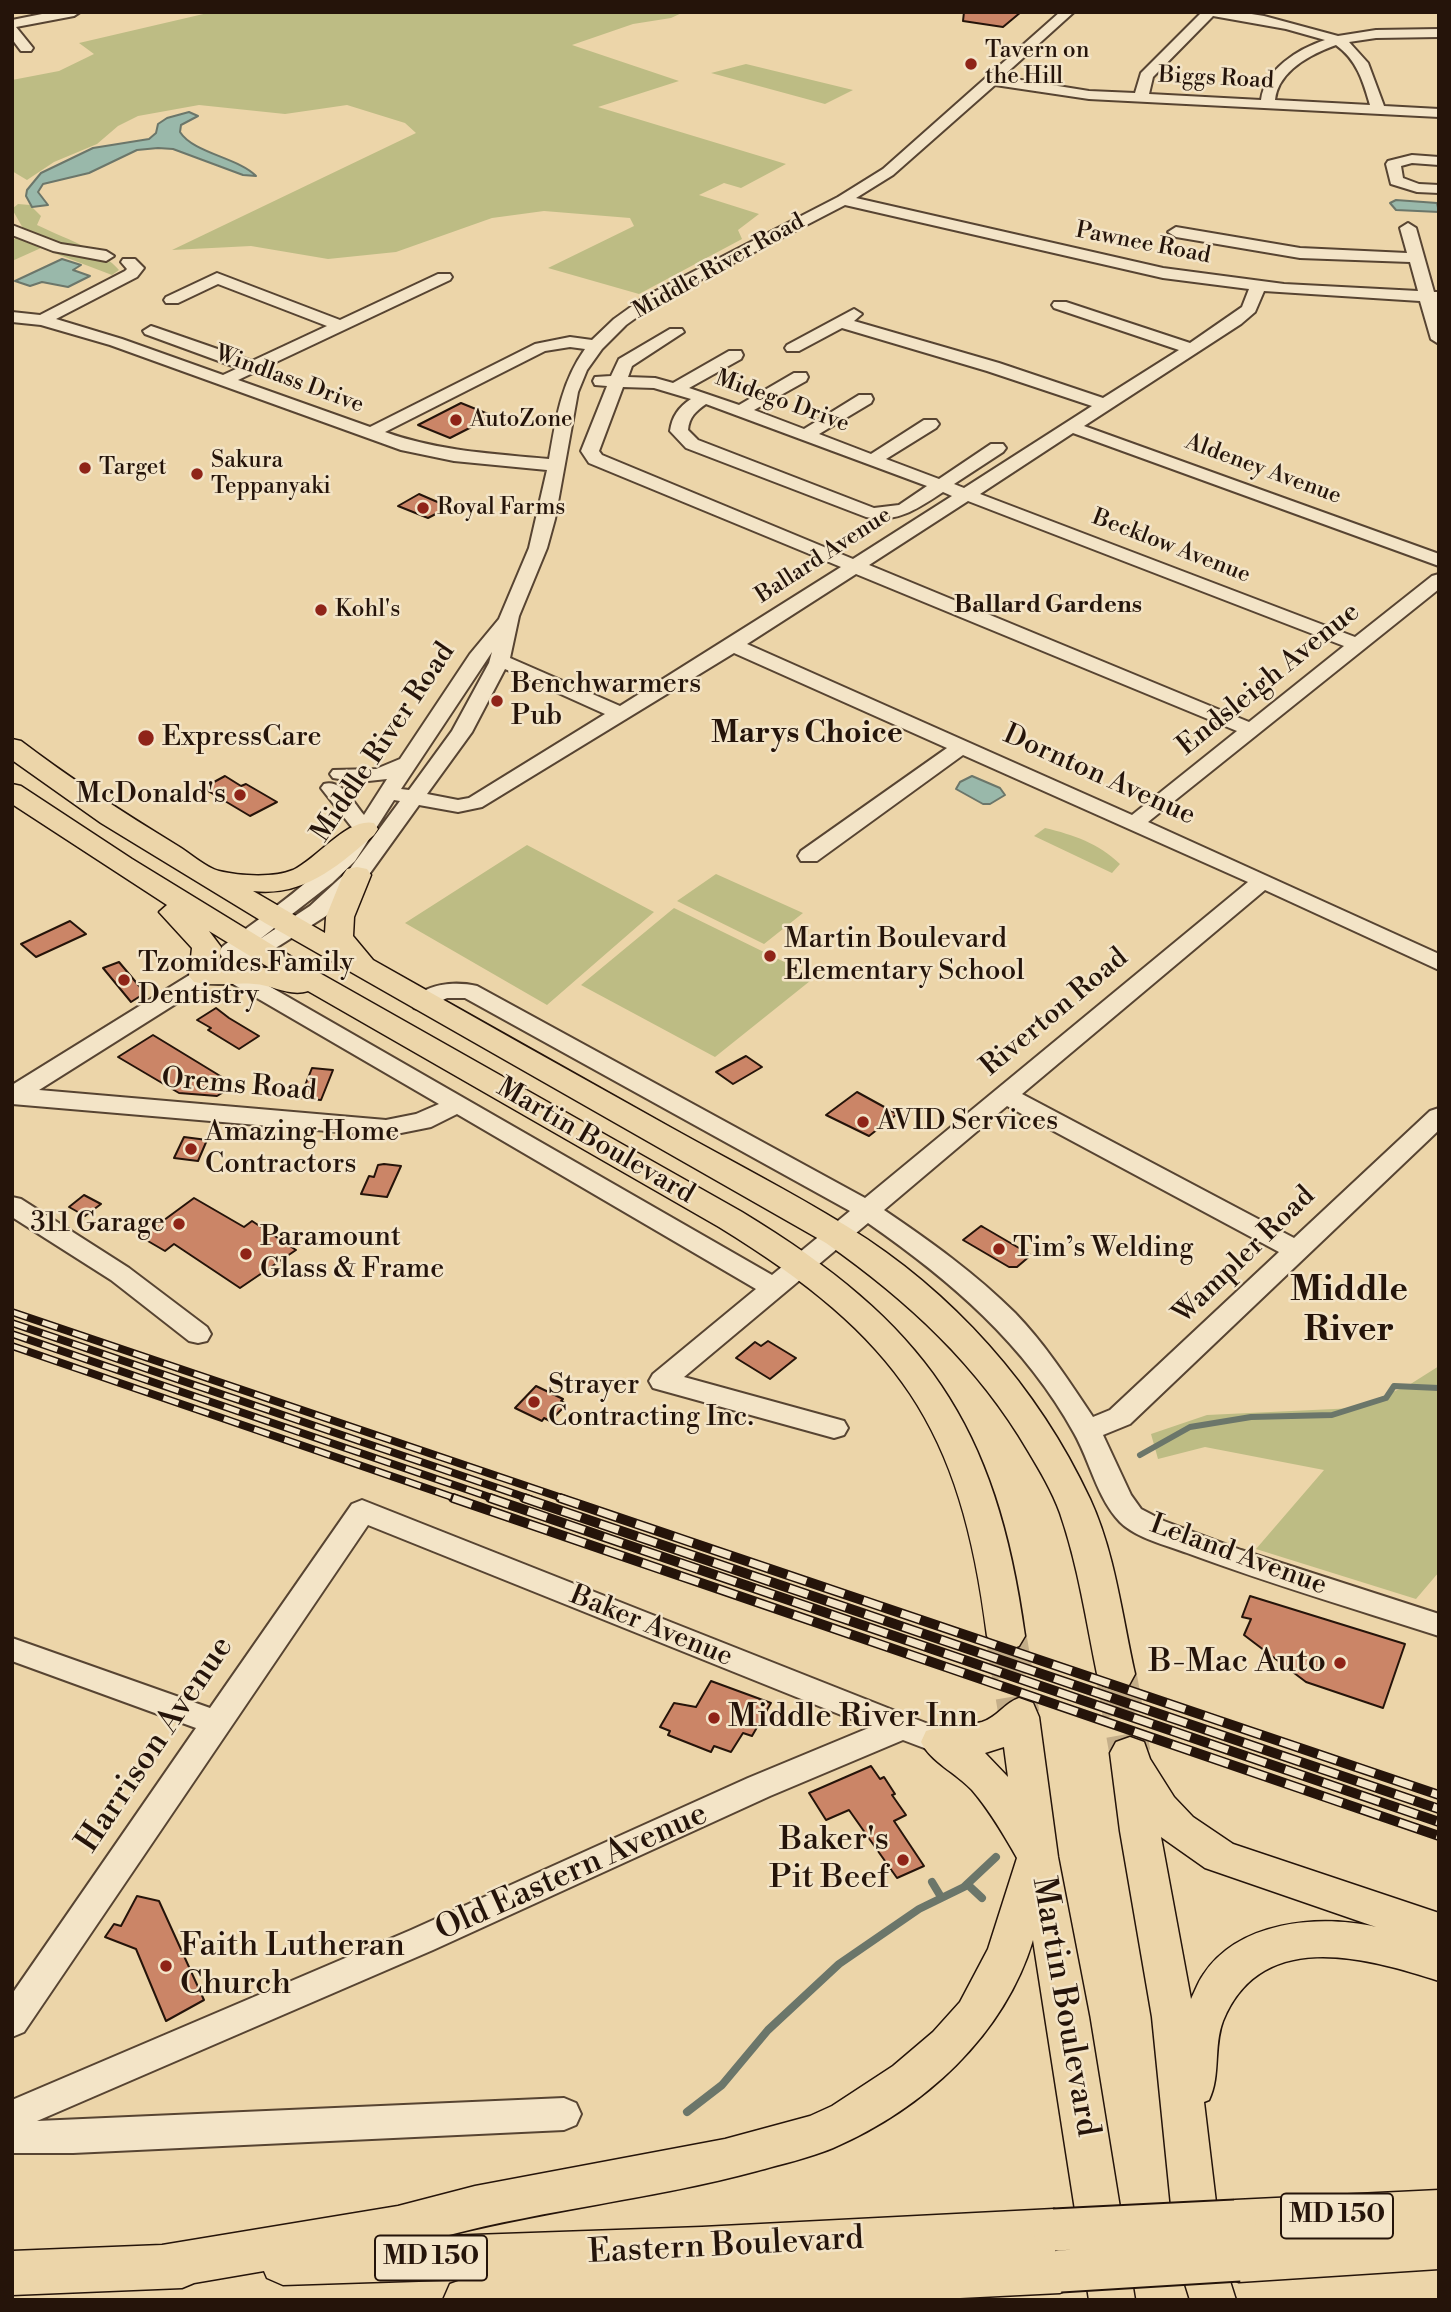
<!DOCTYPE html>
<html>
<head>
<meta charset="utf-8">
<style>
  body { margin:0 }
  #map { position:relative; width:1451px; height:2312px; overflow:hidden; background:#ecd5a9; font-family:"Libre Bodoni",serif }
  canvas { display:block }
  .frame { position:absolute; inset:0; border:14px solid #25140a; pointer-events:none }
</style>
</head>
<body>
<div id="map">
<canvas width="1451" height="2312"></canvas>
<div class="frame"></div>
</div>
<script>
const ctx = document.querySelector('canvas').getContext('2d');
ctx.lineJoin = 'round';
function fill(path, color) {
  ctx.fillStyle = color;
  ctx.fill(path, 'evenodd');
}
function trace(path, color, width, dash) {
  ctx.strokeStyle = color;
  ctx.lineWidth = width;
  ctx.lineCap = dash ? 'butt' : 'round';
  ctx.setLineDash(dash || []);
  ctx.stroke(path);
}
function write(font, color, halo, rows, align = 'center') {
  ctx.font = font + ' "Libre Bodoni",serif';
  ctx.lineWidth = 5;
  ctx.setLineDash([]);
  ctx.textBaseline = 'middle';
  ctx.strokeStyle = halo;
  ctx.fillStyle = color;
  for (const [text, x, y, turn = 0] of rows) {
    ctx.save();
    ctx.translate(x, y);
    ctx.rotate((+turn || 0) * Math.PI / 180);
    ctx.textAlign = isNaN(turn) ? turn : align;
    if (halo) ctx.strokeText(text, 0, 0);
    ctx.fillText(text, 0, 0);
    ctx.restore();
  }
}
fill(new Path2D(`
  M212,12H684L671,18L633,24L572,45L679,81L598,107L786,164L741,188L724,183L699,195L759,214L738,230L742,239L639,294L548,268L634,226L630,218L544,211L492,218L396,252L328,259L251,246L172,250L416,133L405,123L347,105L285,114L199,105L138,116L118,126L97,144L54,162L27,180L12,171V80L59,71L94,54L79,43Z
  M746,64L853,90L825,104L711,73Z
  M18,204L30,205L41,216L37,225C59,236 105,252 119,270L112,275L41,248L12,261V241L24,230L12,209Z
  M1045,828C1074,835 1098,843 1120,864L1112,873L1034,836Z
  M527,845L654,912L547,1005L405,923Z
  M716,874L803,913L764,944L677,901Z
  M674,908L815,977L715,1057L581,985Z
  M1439,1366V1572L1416,1599L1256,1549L1324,1470L1205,1447L1158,1459L1151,1434L1207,1415L1355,1408L1409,1385Z`), '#bdbc84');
const water = new Path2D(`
  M189,112L198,116L181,125L180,132C193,153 239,158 256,176L243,175L173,149L158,148L137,150L89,173L43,184L38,192L48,205L32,207L26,196L27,190L41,173L93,148L149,139L156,133L158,124L167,118Z
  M1396,200L1437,203L1439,212L1396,210L1390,203Z
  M62,259L81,265L73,270L90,276L68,287L42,282L30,286L15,281Z
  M972,776L1000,788L1005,795L990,804H983L956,789L960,782Z`);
fill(water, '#99b8aa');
trace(water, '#6b766a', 2);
trace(new Path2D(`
  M1140,1455L1190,1427L1251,1417L1332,1415L1386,1398L1394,1386L1439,1388`), '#6b766a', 6);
trace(new Path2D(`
  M932,1882L941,1897
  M967,1884L982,1898
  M687,2112L722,2085L768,2030L839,1964L919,1909L964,1887L996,1857`), '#6b766a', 8);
const building = new Path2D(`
  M964,12H1021L1003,27L963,21Z
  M461,403L493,416L450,438L418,425Z
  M419,494L449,507L428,518L398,506Z
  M225,776L241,786L246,784L277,802L250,816L203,788Z
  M70,921L86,934L36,957L21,944Z
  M119,962L145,993L131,1002L103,968Z
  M216,1008L229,1018L259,1036L239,1049L208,1030L211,1028L197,1020Z
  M153,1035L235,1085L217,1096L179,1093L118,1057Z
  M746,1056L762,1067L733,1084L716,1072Z
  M312,1068L333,1070L321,1100L300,1098Z
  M857,1092L897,1114L869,1136L826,1115Z
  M184,1137L207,1140L198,1161L174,1158Z
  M384,1164L401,1166L387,1197L361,1194L369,1176L374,1177L378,1165Z
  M84,1195L101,1204L85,1216L69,1207Z
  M194,1198L244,1227L252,1221L296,1250L240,1288L174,1244L165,1251L141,1237Z
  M981,1226L983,1227L1031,1255L1017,1267H1009L963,1240Z
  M768,1341L796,1358L770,1379L736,1358L755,1342L761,1346Z
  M536,1386L563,1399L561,1401L567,1404L550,1421L544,1418L542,1421L515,1408Z
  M1250,1596L1405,1644L1383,1708L1306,1682L1244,1635L1251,1619L1242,1617Z
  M711,1681L771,1703L752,1736L743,1733L731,1752L714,1746L711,1752L668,1735L670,1731L660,1727L674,1703L696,1707Z
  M871,1766L880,1779L884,1777L895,1794L892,1795L906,1815L894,1821L924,1866L897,1878L849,1810L826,1820L809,1793Z
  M137,1896L159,1901L204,2000L166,2021L136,1949L105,1937L114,1924L121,1926Z`);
fill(building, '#cb8567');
trace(building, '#25140a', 2);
trace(new Path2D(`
  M1006,1636L1019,1714
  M1116,1674L1130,1753`), '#c4ae89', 41, [41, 20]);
const minor = new Path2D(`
  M52,12H80L74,16L16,27L33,48L31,51H21L12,39V20Z
  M1060,12H1074L1002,77L1089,91L1135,93L1141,73L1202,12H1239L1264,16L1338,36L1376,30L1439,29V37L1376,38L1349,42L1368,63L1384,106L1439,109V117L1089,99L995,85L893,175L856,198L1163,268L1284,284L1418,291L1410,262L1300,258L1176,237L1168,232L1176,227L1300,248L1407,253L1400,228L1408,223L1416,228L1434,292H1439V302H1437L1439,344L1431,339L1420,301L1264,291L1255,312L1241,324L1084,426L1439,554V566L1073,433L980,494L1355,637L1432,576L1439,574V589L1148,822L1439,954V970L1265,890L1022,1094L1294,1238L1430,1111L1439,1108V1130L1130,1424L1103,1435L1131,1495L1141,1509L1164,1521L1241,1550L1439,1614V1636C1355,1609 1270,1584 1187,1553C1166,1545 1136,1538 1120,1522C1097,1498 1090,1461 1074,1433C1025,1344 950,1280 868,1223L684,1377L844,1421L848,1428L844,1435L834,1438L653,1388L649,1381L653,1374L756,1289L457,1114L431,1127L386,1136L12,1104V1085L196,971L228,958L222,957L219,952L222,947C268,911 321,879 354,830L321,788L324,784C342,779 353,802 364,815L387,779L359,782L333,778L330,774L333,770L376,769L400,759L470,654L499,619L529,548L547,470L454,461L401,450L110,345L41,325L12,322V312L40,315L125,271L127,269L121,262L123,259H135L144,268L137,277L56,319L122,339L223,375L238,368L145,334L143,331L151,326L157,328L252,361L327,326L218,284L178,303H166L164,300L166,297L217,273L340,320L438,274H450L452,277L450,280L238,380L370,427L535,344L570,337L592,340L614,319L646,296L838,197L883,169ZM1213,16L1286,29L1325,40C1298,49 1265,69 1261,100L1149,94L1153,77ZM1336,45C1357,60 1363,81 1370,105L1275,100C1278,71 1311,54 1336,45ZM845,205L1163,278L1249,289L1242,307L1190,343L1066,302H1054L1052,305L1054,308L1179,350L1103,398L999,363L854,321L862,314L854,309L787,345L785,348L787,351H799L842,328L987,371L1092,406L964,488L954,484L1003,452L1006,448L1003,444H991L939,479L886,459L936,428L939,424L936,420H924L871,454L819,434L871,403L873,399L871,395H859L804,429L754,410L806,381L808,377L806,373H794L739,405L689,388L741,359L743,355L741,351H729L673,383L655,378L628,377L632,366L684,332L682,329H670L619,359L611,376L595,377L593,381L595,385L607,386L581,451L589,463L841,567L620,706L510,658L519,616L547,548L555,519L578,392L587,370L602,349L626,325L658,302ZM570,347L585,349C561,383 556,419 549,459C493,454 438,451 385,432L545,351ZM623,387L654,388L691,399C679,407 672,416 670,431L686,448L866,517C896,524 919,508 943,492L952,496L853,559L602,455L599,451ZM706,404L927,486L899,505L874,508L698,440L688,430C689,417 696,411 706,404ZM968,501L1344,646L1249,722L869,565ZM856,574L1237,731L1132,815L747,644ZM492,652L489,663L452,731L409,790L401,789ZM734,653L947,748L801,851L798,856L801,861H817L963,755L1248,882L865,1198L477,986C455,981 424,983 411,1003L414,1008L422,1010L447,998H465L850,1211L772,1275L241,970L326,916L365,880L419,805L458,812L482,807ZM505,669L605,714L469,798L458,800L427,794L472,732ZM394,800L400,801L349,870L310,906L260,939L332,883L355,861ZM224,976L226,980L439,1104L416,1114L386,1120L39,1090L212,981ZM1007,1106L1279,1252L1110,1410L1093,1417C1069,1381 1045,1344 1015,1313C976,1274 930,1241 884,1210Z
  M1412,155L1439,157V165L1412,163L1401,166L1403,178L1419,184L1439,185V193L1417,192L1391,184L1386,164L1388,161Z
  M12,225L61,244L106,251L114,256L106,261L53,251L12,235Z
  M12,1197L21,1199L129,1268L207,1327L211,1334L207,1341L198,1343L189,1341L111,1280L12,1217Z
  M362,1500L951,1733L955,1742L951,1751L940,1754L903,1740L770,1796L433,1950L37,2121L564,2098L576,2103L581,2114L576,2125L564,2130L73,2153H12V2100L411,1930L748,1778L871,1727L368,1525L24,2032L12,2037V1994L196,1728L12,1661V1638L210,1708L352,1504Z`);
const major = new Path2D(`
  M12,739L21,741C72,780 124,813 178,846C190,853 206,868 219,871C240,876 274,878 293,870C318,858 348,817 374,823L378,829L374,835C338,866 304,897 253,891L325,933L326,917L343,875L347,869L357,867L367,869L371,875L354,917L353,936L373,960C472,1016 571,1072 670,1127C729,1160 790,1191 848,1227C952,1291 1038,1387 1090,1499C1115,1553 1122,1616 1135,1674L1129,1685L1116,1689L1103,1685L1097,1674C1086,1620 1078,1565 1060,1513C1052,1491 1040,1471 1028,1451C978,1365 907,1300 826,1243L265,923L101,823L12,760Z
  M12,784L21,786L132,859L300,962L742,1212C925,1323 996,1423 1025,1636L1019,1646L1006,1651L993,1646L987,1636C961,1426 898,1337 719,1227L308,991C290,997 273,985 254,984C234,982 214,987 194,982L189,976L192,948L159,912L167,905L12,804ZM209,931L273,970L256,966L219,967L221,947Z
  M1019,1698L1033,1703L1039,1717L1058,1857L1089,2017L1135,2300H1089L1033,1940C1004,2036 923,2109 833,2148C809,2158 782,2164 757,2171C654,2199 548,2209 445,2236L702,2227L1054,2209L1070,2215L1077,2230L1070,2245L1059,2249L1076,2256L1083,2271L1076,2286L1060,2293L920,2300H443L450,2284L464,2279L283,2285L267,2278L264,2271L194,2283L182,2288L12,2295V2251L162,2245L398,2206L475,2186L725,2139L810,2116L832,2106L893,2066L933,2032L960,2002L988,1949L1017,1858C1004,1835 990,1811 972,1790C956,1773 931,1762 921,1742L926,1731C945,1725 964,1727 982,1722C998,1717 1004,1703 1019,1698ZM1004,1747L1008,1777L985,1753Z
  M1130,1737L1144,1742L1150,1759L1174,1797L1193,1817L1233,1844L1439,1913V1981C1364,1957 1261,1928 1223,2021C1213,2047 1221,2075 1209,2100L1204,2102L1217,2211L1219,2206L1235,2200L1439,2190V2269L1239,2282L1229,2278L1236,2300H1190L1176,2255L1152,2017L1120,1831L1110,1753L1116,1742ZM1161,1837L1205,1868L1376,1927C1319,1914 1238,1921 1203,1975C1198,1982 1195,1991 1191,1999ZM1220,2236L1232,2241L1223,2245L1221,2249Z`);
trace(minor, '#574432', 4);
trace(major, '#25140a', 3);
fill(minor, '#f3e4c7');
fill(major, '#ecd5a9');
const railFar1 = new Path2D(`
  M12,1312L565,1499
  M12,1323L530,1499
  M12,1334L495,1499
  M12,1346L458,1499`);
const rail = new Path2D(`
  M453,1498L1439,1836
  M490,1498L1439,1822
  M524,1498L1439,1809
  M560,1498L1439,1795`);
trace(railFar1, '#25140a', 8);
trace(rail, '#25140a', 10);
trace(railFar1, '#f3e4c7', 5, [16]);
trace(rail, '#f3e4c7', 7, [20]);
const majorBridge = new Path2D(`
  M1054,2230L1235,2221
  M1060,2271L1239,2260`);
trace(majorBridge, '#25140a', 45, []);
trace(majorBridge, '#ecd5a9', 41);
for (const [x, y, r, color] of [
  [971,64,7,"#8f2418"],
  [456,420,7,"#8f2418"],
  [85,468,7,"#8f2418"],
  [197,474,7,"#8f2418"],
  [423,508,7,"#8f2418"],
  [321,610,7,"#8f2418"],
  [497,701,7,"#8f2418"],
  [146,738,9,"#8f2418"],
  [240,795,7,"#8f2418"],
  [770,956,7,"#8f2418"],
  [124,980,7,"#8f2418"],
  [863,1122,7,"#8f2418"],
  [191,1149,7,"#8f2418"],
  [179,1224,7,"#8f2418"],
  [999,1249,7,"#8f2418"],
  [246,1254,7,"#8f2418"],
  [534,1402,7,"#8f2418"],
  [1340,1663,7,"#8f2418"],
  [714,1718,7,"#8f2418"],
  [903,1860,7,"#8f2418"],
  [166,1966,7,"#8f2418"]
]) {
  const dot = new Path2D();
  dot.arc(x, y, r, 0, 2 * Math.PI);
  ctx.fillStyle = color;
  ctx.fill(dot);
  trace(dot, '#f3e4c7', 2.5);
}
write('23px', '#25140a', '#f3e4c7', [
  ["Tavern on",985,51],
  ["the Hill",985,77],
  ["AutoZone",470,420],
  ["Sakura",211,461],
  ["Teppanyaki",211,487],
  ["Target",99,468],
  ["Royal Farms",437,508],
  ["Kohl's",335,610]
], 'left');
write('23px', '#25140a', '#f3e4c7', [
  ["Biggs Road",1216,79,3],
  ["Pawnee Road",1143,244,11],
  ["Middle River Road",719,267,-29],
  ["Windlass Drive",289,380,20],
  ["Midego Drive",782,402,20],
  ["Aldeney Avenue",1263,470,20],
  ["Becklow Avenue",1171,547,21],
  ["Ballard Avenue",824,556,-33]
]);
write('bold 24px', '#25140a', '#f3e4c7', [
  ["Ballard Gardens",1048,606]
]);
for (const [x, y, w] of [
  [1337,2216,112],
  [431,2258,112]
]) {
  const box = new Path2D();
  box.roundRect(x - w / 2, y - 22.5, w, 45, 5);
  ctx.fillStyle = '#f3e4c7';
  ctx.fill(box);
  trace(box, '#25140a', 2);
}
write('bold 26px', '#25140a', null, [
  ["MD 150",1337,2216],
  ["MD 150",431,2258]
]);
write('28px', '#25140a', '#f3e4c7', [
  ["Endsleigh Avenue",1269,680,-39],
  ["Middle River Road",384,743,-56],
  ["Dornton Avenue",1099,776,24],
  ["Riverton Road",1055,1013,-40],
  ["Orems Road",239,1086,5],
  ["Martin Boulevard",595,1142,30],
  ["Wampler Road",1245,1256,-44],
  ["Leland Avenue",1238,1556,20],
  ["Baker Avenue",651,1627,22]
]);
write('28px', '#25140a', '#f3e4c7', [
  ["Benchwarmers",511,685],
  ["Pub",511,717],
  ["ExpressCare",162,738],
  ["McDonald's",226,795,"right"],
  ["Martin Boulevard",784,940],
  ["Elementary School",784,972],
  ["Tzomides Family",138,964],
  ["Dentistry",138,996],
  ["AVID Services",877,1122],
  ["Amazing Home",205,1133],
  ["Contractors",205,1165],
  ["311 Garage",165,1224,"right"],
  ["Paramount",260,1238],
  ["Glass & Frame",260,1270],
  ["Tim’s Welding",1013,1249],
  ["Strayer",548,1386],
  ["Contracting Inc.",548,1418]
], 'left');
write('bold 30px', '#25140a', '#f3e4c7', [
  ["Marys Choice",807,735]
]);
write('33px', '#25140a', '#f3e4c7', [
  ["B-Mac Auto",1326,1663],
  ["Middle River Inn",728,1718,"left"],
  ["Baker's",889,1841],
  ["Pit Beef",889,1879],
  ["Faith Lutheran",180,1947,"left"],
  ["Church",180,1985,"left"]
], 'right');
write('33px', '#25140a', '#f3e4c7', [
  ["Harrison Avenue",156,1745,-56],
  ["Old Eastern Avenue",572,1873,-24],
  ["Martin Boulevard",1064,2007,80],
  ["Eastern Boulevard",726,2247,-3]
]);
write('bold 35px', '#25140a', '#f3e4c7', [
  ["Middle",1349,1292],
  ["River",1349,1332]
]);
</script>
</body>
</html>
